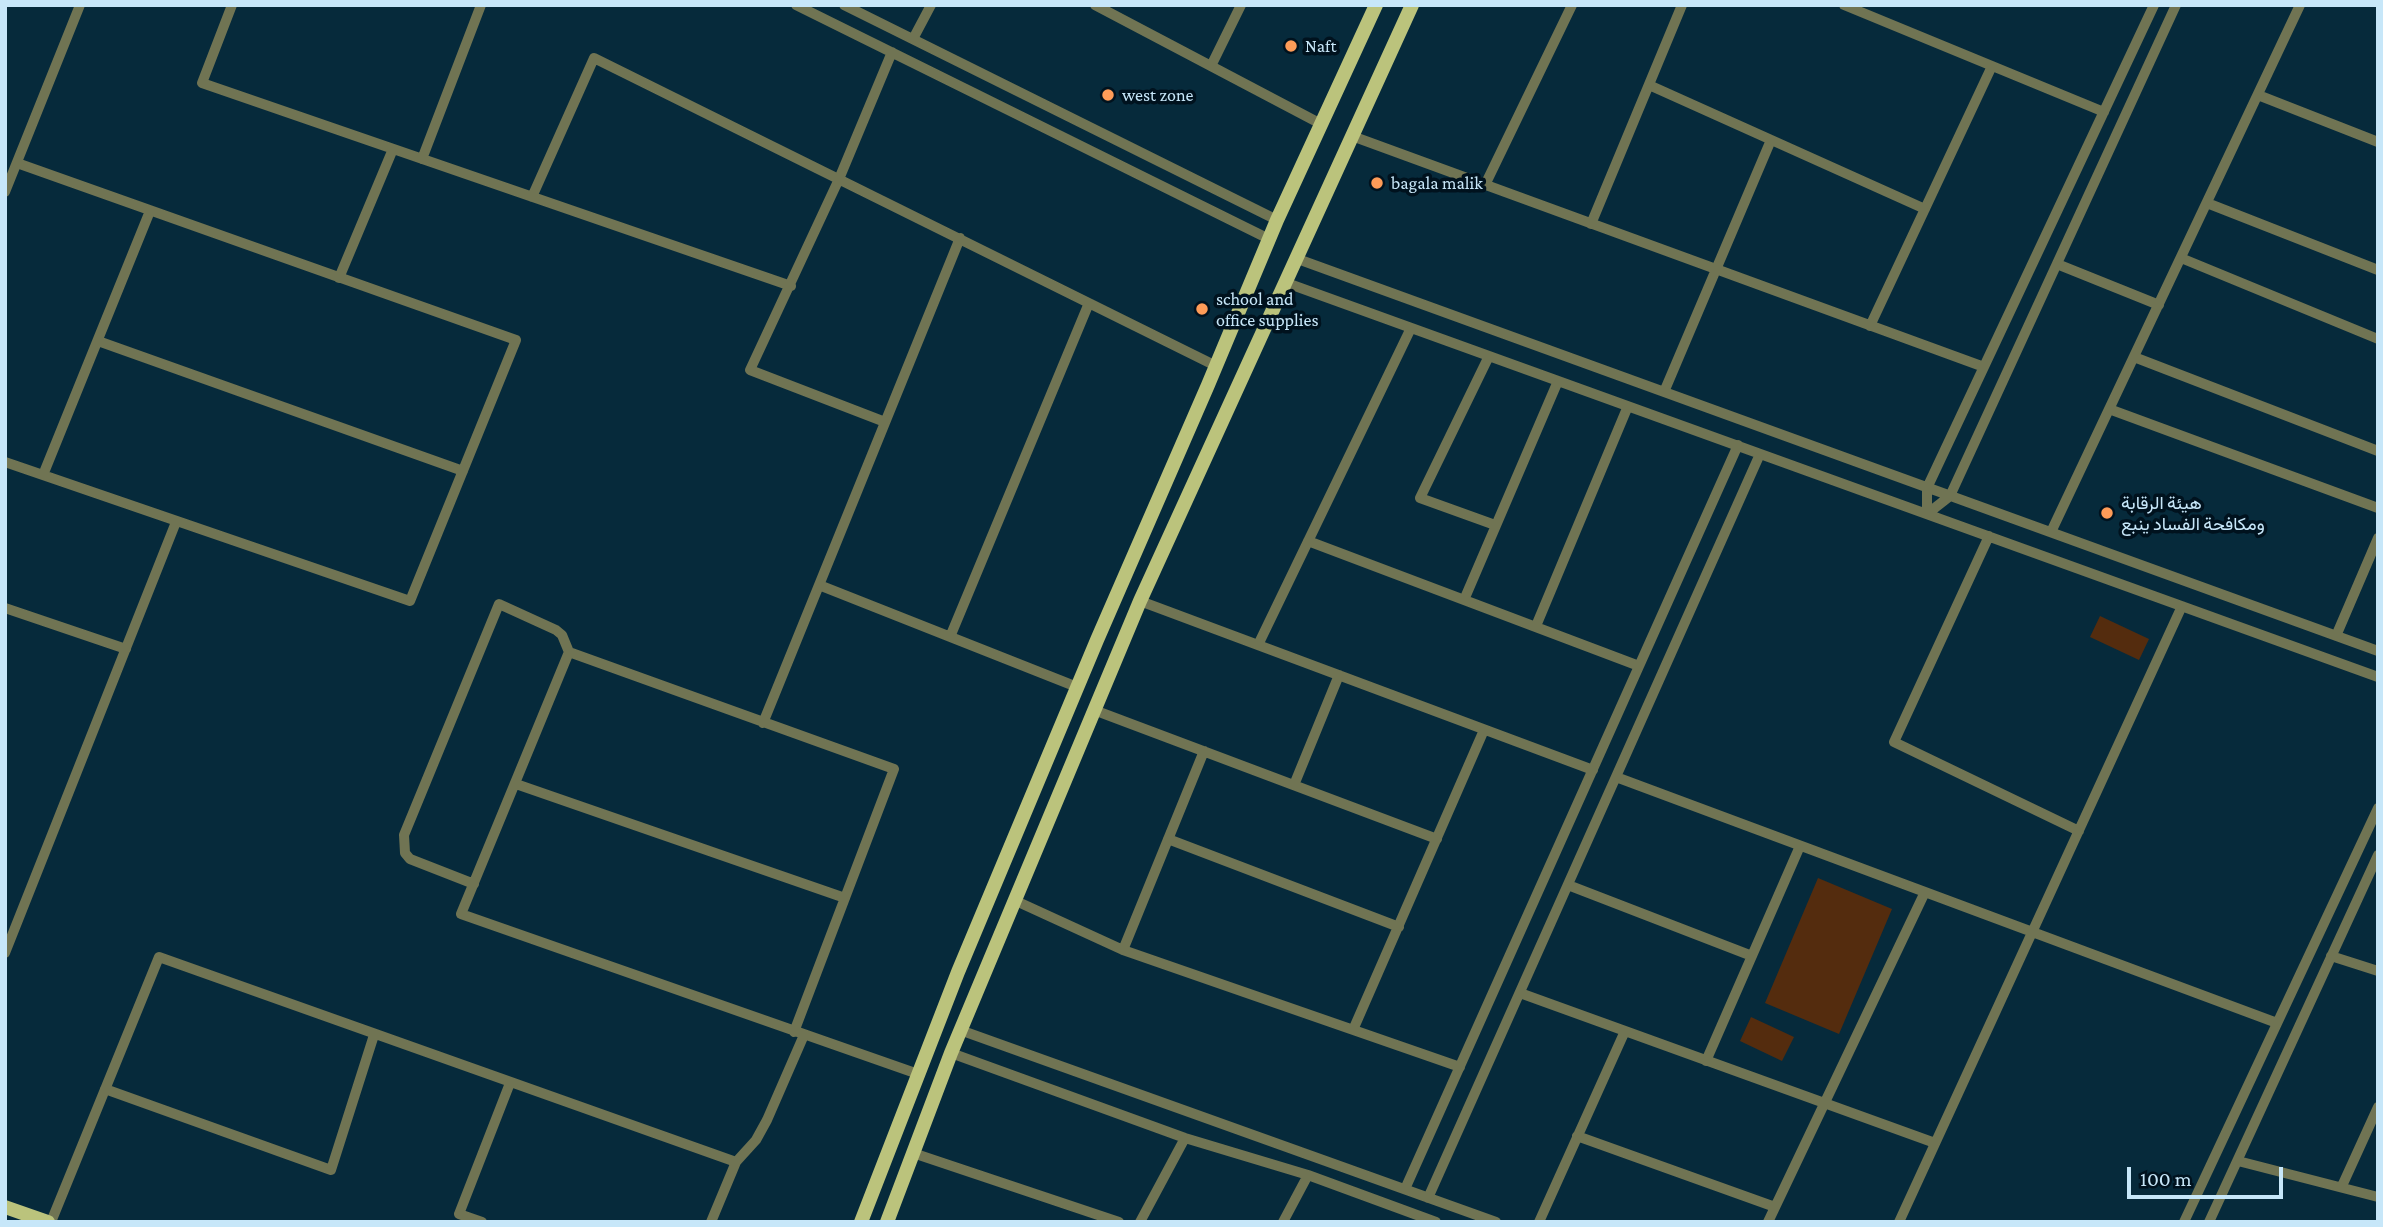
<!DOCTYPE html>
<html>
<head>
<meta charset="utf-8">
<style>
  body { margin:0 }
  #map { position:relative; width:2383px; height:1227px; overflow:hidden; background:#062a3b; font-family:"Crimson Pro",serif }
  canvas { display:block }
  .frame { position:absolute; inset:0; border:7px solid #c7e7f9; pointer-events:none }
  .scale { position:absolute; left:2127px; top:1167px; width:156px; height:32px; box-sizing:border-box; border:4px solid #c7e7f9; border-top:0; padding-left:9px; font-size:21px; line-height:24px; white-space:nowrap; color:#c7e7f9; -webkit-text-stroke:5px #00121e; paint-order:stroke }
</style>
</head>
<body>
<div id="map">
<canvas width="2383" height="1227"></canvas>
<div class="frame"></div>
<div class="scale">100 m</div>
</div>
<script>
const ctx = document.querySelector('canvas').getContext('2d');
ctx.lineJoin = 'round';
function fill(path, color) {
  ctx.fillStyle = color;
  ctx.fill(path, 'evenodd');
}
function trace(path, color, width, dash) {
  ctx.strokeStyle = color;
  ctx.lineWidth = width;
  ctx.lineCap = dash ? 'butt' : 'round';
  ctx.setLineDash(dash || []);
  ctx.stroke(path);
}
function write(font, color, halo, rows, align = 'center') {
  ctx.font = font + ' "Crimson Pro",Vazirmatn,serif';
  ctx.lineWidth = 7;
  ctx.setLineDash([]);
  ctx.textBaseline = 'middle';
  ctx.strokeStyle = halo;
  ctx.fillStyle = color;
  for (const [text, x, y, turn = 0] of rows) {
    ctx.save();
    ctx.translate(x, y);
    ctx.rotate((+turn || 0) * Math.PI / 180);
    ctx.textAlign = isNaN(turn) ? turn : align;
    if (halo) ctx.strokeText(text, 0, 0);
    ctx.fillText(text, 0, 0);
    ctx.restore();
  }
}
fill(new Path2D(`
  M2100,616L2149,639L2139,660L2090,637Z
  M1818,878L1892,909L1839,1034L1765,1003Z
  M1751,1017L1794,1037L1782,1061L1740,1041Z`), '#542c0e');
trace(new Path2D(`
  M232,5L202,83L791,286
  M796,5L1269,239
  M844,5L1277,220
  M1095,5L1321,124
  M1844,5L2104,112
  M913,39L931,5
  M1211,66L1241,5
  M1649,85L1925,209
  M2258,95L2378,142
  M1352,136L1984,367
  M422,159L481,5
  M1485,185L1572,5
  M5,192L80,5
  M532,197L594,58L1216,366
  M2207,203L2378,270
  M1591,224L1682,5
  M1295,258L2378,651
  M2181,258L2378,339
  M2057,264L2159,305
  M339,278L393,149
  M1284,282L2378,677
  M1870,326L1992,66
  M98,341L463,471
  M1489,356L1420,498L1495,525
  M2134,357L2378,451
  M1664,392L1771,140
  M2109,409L2378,508
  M885,422L750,370L839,179L892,52
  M5,462L410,601L516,340L17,163
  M43,475L150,211
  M1927,514L1950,496L2176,5
  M1927,514V488L2154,5
  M2051,532L2300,5
  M1989,536L1894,742L2079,831
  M1308,541L1639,666
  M819,585L1077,687
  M1464,600L1558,381
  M1140,601L1593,770
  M5,608L126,649
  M1536,626L1628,406
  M2336,636L2378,538
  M950,637L1089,303
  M1258,645L1411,328
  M1094,710L1437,839
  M763,723L960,238
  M1616,777L2277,1023
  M516,784L845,898
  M1294,785L1339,675
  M1168,839L1399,927
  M474,884L410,859L405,853L404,835L499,604L556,630L562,635L569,652
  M1568,885L1752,956
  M1016,901L1123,950L1460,1067
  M1123,950L1204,751
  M5,953L176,522
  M2331,956L2378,971
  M1520,993L1935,1143
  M960,1030L1496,1222
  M1353,1030L1484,730
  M794,1032L894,769L569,652L461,914L918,1074
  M951,1053L1185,1138L1308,1175L1436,1222
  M1706,1061L1800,846
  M105,1089L331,1170L374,1035
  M1577,1136L1775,1207
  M913,1153L1119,1222
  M2238,1161L2378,1197
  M2342,1186L2378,1107
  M1405,1189L1738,445
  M1428,1198L1760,454
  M51,1222L159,957L736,1162
  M482,1222L459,1214L510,1083
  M711,1222L736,1162L756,1140L767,1120L804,1035
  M1140,1222L1185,1138
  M1283,1222L1308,1175
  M1539,1222L1625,1031
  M1768,1222L1925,892
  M1899,1222L2182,606
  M2184,1222L2378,808
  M2209,1222L2378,855`), '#707453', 10);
trace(new Path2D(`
  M5,1207L48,1222
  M861,1222L958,972L1097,640L1208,385L1277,220L1376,5
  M887,1222L951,1053L1140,601L1412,5`), '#bbc37c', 14);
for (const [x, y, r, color] of [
  [1291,46,7,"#fe9c58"],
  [1108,95,7,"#fe9c58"],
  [1377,183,7,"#fe9c58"],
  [1202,309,7,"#fe9c58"],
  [2107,513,7,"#fe9c58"]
]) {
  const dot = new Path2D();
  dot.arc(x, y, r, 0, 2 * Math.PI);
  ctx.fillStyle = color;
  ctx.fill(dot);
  trace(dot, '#00121e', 2.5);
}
write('18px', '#c7e7f9', '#00121e', [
  ["Naft",1305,46],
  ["west zone",1122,95],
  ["bagala malik",1391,183],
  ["school and",1216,299],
  ["office supplies",1216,320],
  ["هيئة الرقابة",2121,503],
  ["ومكافحة الفساد ينبع",2121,524]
], 'left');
</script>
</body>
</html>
